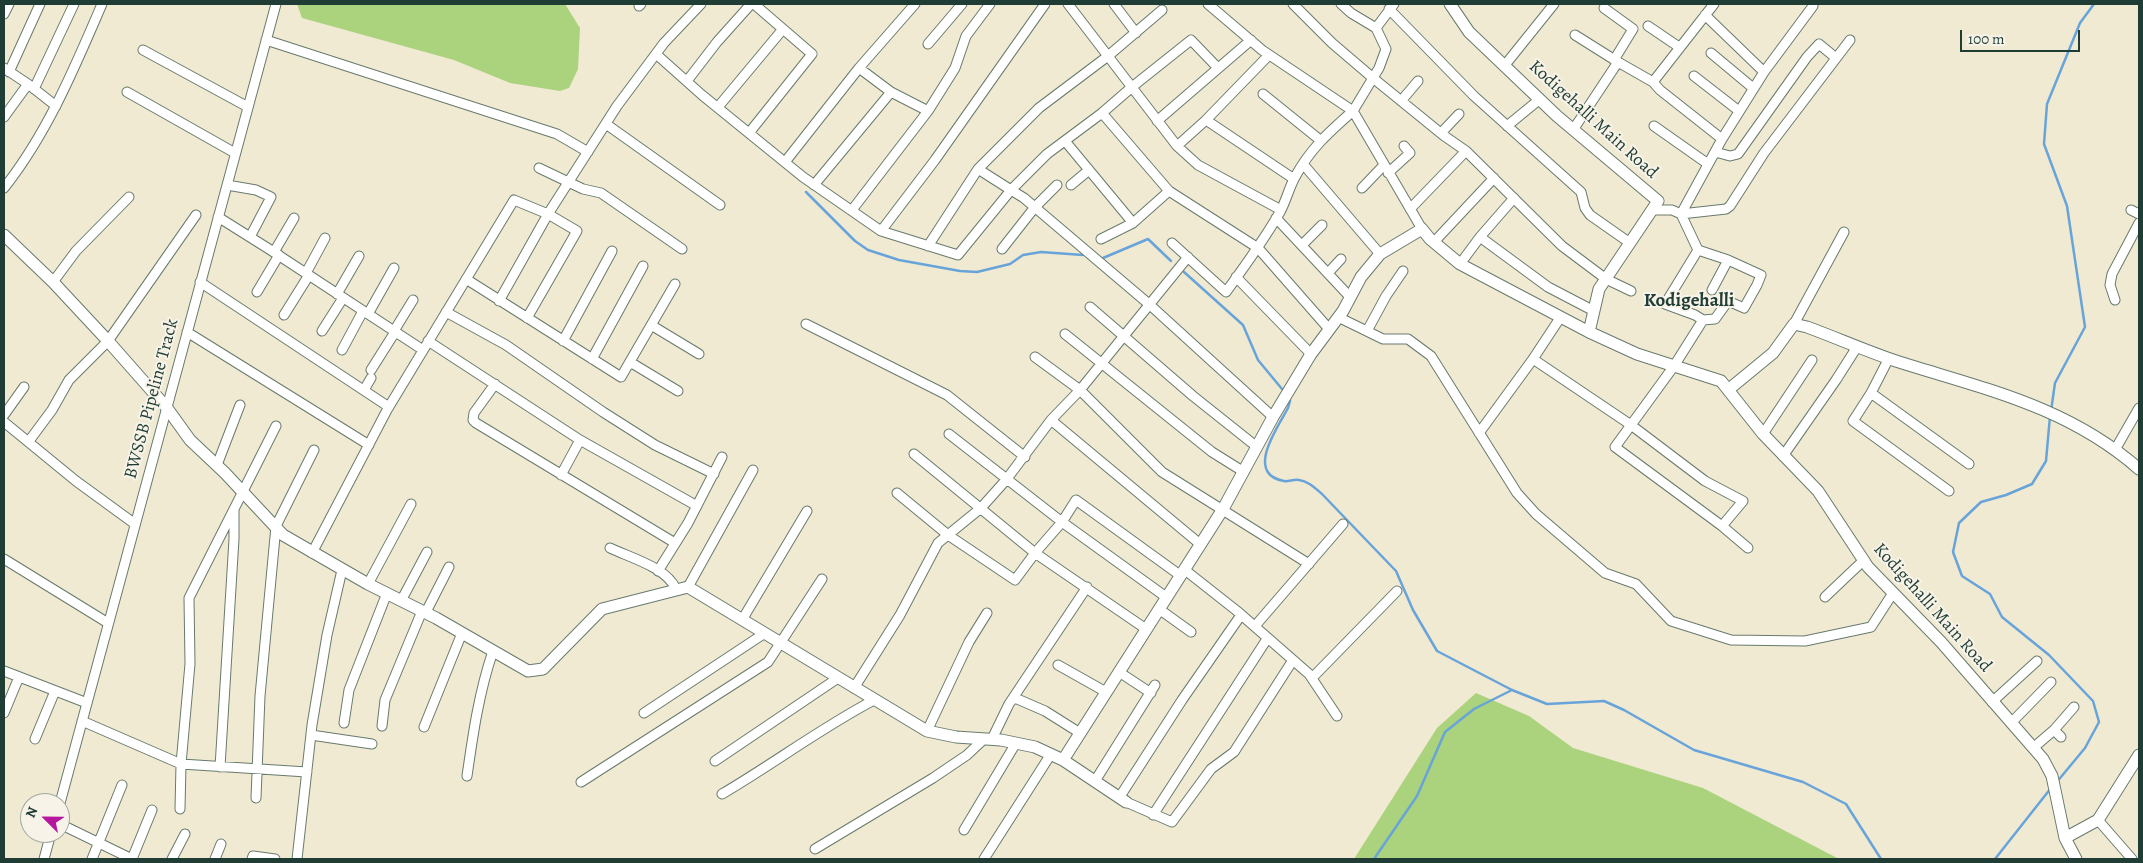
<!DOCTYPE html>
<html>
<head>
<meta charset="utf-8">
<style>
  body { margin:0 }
  #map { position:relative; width:2143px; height:863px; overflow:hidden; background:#f0ead3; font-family:Alegreya,serif }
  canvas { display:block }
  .frame { position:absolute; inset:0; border:5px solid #1f3d34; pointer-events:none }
  .north { position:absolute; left:20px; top:793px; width:50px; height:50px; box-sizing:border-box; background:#f7f3e8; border:1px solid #a1aaa0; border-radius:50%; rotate:293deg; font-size:14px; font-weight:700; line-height:20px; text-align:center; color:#1f3d34 }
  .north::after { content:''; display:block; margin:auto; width:18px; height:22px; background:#b5179e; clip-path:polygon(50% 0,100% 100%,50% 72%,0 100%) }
  .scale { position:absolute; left:1960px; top:30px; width:120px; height:22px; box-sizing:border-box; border:2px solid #1f3d34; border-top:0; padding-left:6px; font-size:15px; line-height:18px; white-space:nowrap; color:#1f3d34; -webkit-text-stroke:4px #f7f3e8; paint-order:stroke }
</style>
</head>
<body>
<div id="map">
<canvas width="2143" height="863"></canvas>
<div class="frame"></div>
<div class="north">N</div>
<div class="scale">100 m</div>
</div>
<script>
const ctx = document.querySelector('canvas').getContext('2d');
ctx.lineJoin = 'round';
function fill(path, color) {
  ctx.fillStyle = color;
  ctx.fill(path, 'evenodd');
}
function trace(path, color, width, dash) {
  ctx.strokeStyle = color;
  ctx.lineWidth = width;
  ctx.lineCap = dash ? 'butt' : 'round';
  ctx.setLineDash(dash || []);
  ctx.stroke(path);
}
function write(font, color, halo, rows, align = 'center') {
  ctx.font = font + ' Alegreya,serif';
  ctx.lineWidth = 4;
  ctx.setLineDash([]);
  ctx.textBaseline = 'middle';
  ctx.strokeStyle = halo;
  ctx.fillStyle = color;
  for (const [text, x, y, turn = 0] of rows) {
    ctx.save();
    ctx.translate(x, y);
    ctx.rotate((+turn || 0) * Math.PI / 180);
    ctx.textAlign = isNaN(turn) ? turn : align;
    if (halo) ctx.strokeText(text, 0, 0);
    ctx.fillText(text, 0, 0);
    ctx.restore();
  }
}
fill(new Path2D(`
  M297,4H565L580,28L578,69L569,88L560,91L510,83L454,60L302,18Z
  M1476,693L1529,716L1573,748L1703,788L1839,859H1354L1437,728Z`), '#abd27d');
trace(new Path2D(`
  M806,192L855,241L868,250L899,260L960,271L977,272L1010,264L1023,255L1041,252L1083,255
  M1103,258L1148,239L1171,261
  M1184,272L1243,325L1258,360L1282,389
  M1290,401L1288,408C1278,427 1244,474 1284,481C1288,482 1294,479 1299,480C1308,481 1315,488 1322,494L1396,571L1413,610L1437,651L1512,690L1547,704L1604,701L1624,710L1694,750L1803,782L1846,804L1881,859
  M2051,411L2055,383L2085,327L2067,206L2044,144L2047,104L2080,23L2094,4
  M2050,416L2046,461L2032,484L2006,495L1981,502L1959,523L1953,552L1962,576L1990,594L2002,617L2049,655L2093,701L2099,722L2085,748L2056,783
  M1374,859L1417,796L1445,732L1474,709L1512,690
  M1995,859L2051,788`), '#68a4d9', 2.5);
const minor = new Path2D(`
  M1068,4L1177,146L1198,165L1281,210
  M1114,4L1136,33
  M1293,4L1332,43L1373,78L1443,135L1466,151L1562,246L1606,279L1631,291
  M1341,4L1351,13L1376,28
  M1394,4L1376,28L1386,49L1379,68L1353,111L1422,229
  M639,6L641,4
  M1604,8L1633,29L1614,60
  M1389,9L1474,96L1581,192L1585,208L1590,215L1630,243
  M4,14L9,4
  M1705,15L1764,72
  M1648,26L1679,47
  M266,40L557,134L588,152
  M928,44L962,4
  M143,50L248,107
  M1711,53L1753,88
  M656,54L702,95L803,177L881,231L958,255L1011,190L1024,198L1150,305L1273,417
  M1618,62L1653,82L1660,90L1722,139
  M1505,65L1554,4
  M4,68L28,84L56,106
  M9,72L40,4
  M1694,76L1739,111
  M687,81L717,42L751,4
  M1653,82L1714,4
  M34,89L74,4
  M127,92L235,153
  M891,92L928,111
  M1263,94L1320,140
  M1401,101L1418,81
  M718,107L783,29
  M1102,113L1169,191L1258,248L1329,329
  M4,117L28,84
  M1206,120L1294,179
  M1157,121L1251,40
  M606,124L720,205
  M1507,126L1540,99
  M1654,126L1708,164
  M1573,130L1618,62L1575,35
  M749,133L812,54L754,4
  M1441,133L1459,114
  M1065,141L1133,223L1169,191
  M1177,146L1206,120L1269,55
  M1715,152L1730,156L1738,154L1807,57L1819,44L1836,58
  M785,162L859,68L915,4
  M1303,164L1380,254
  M539,168L583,189L601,193L682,249
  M978,169L1011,190L1047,154L1102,113L1132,87L1191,40L1218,68
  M1388,173L1410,153L1404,146
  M227,185L256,190L271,197L250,237
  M814,185L891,92L859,68
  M1071,185L1089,170
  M4,188C47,134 75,67 102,4
  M1362,188L1384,165
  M1410,209L1466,151
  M852,210L928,111L955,68L966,36L990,4
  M1652,210H1672L1681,214L1726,209L1730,206L1764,153L1850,40
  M2131,210L2139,214
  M218,217L269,249L423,350
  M1276,218L1350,297
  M881,231L935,160L1045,4
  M1480,237L1548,287L1594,311
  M1101,239L1133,223
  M1434,242L1494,178
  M1172,243L1226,292C1245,266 1264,240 1280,212C1286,201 1289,188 1295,177C1310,149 1329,132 1353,111L1262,50L1208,4
  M1302,245L1322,225
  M928,246L978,169L1039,108L1108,56L1162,10
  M1002,249L1035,207L1057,185
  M1698,250L1728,260
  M274,252L294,218
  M1460,264L1480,237L1514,198
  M306,273L325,238
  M1328,273L1341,259
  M1236,277L1311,354
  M466,279L621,377L675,284
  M53,282L76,251L129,197
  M200,282L389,407
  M1712,290L1728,260L1761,275L1757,285L1744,308L1728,301L1715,319L1703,320L1695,315L1665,304L1698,250L1681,214L1722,139L1764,72L1813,6
  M257,292L279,255
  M337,294L359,256
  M2115,300L2110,285L2112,274L2139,223
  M499,301L548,214L617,106L664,43L701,4
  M1090,307L1193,396L1257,447
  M446,312L506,345L603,412L655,445L714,474
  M368,314L394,268
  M284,315L309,275
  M1338,317L1383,339H1408L1431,356L1517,493L1536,514L1605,573L1636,584L1671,621L1731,640L1805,641L1871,627L1893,593
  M1703,320L1674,366L1615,447L1722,526L1748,548
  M806,324L947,395L1025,457
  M1794,324L1844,232
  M651,325L699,354
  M322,331L343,298
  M394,331L413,300
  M1367,331L1386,296L1403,271
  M187,332L369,445
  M1065,334L1212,452L1244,472
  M428,341L580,440L697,506
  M563,341L612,251
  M342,350L363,311
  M1035,357L1080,390L1162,472L1309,564
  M1889,358L1871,393L1853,421L1949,491
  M592,359L643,266
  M1533,359L1631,425L1705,481L1743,501L1722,526
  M630,362L678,391
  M371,370L395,332
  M495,384L474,413L473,420L476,423L675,543
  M364,390L371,378
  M1871,393L1969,464
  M4,415L24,387
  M1051,420L1200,544
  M4,422L76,481L135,524
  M1479,433L1533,359L1560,318
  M949,434L1062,522L1076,500L1181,576
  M1763,434L1812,360
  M29,441L52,410L69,380L108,341L196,215
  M2116,448L2139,408
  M1783,456L1836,380L1857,347
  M217,465L240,405
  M561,475L580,440
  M897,493L948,535L1015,580L1035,553L914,454
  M610,548C631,558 666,567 676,589
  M312,553L387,410L514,200L548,214L577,231L527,318
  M4,559L108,623
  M1185,570L1237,611L1309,674L1337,716
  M658,571L688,523L722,457
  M368,584L411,504
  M688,587L753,470
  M1825,597L1864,560
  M401,601L427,552
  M1159,609L1191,632
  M426,612L449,567
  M742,620L807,511
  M1255,626L1343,524
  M1146,629L1035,553L1062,522L1166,597
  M1058,665L1106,692
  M4,671L87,703
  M1119,672L1151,693
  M1312,678L1397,591
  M854,688L900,615L938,543L981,508L1006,480L1051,420L1080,390L1188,257
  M1015,698L1045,711L1080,733
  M1992,702L2037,661
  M4,713L19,677
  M644,713L765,633
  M82,721L181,764L307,772
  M344,723L349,690L387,593
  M2011,723L2051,682
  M382,726L385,700L422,611
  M424,727L462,633
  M2054,730L2061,737
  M927,731L969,642L987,613
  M311,735L372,744
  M35,739L55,691
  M992,739L1009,704L1087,587
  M2033,748L2054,730L2074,707
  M715,761L838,678
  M220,767L234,539V510
  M467,776C473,734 479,692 493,651
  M1095,781L1155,685
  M581,782L768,662L822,579
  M722,794C773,764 821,728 874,700
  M256,798L260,696L276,526L314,450
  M1119,798L1182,700L1241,615
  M1126,802L1172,822L1211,769L1234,752L1293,660
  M60,803L276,4
  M180,809L181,764L190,664L189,598L276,426
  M1153,815L1267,639
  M2098,820L2132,859
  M60,824L132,859L152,810
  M964,830L1016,743
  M815,849L933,778L967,755L984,739
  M44,859L51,833
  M92,859L122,785
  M172,859L185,834
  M215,859L221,844
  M252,859L253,856L275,859
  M297,859L312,725L327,635L342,570
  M984,859L1051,754`);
const tertiary = new Path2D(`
  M1450,4L1469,32L1557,116L1658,201L1599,289L1589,332L1637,354L1721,381L1763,434L1818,491L1868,567L1941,642L2043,759L2052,776L2065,838L2076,859
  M4,235L53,282L108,341L167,408L190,440L225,473L283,535L368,584L436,618L528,671L543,669L602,609L688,587L927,731L956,737L1001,740L1035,747L1063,760L1126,802
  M1728,390L1773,353L1794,324L1807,327C1837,338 1866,351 1896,361C1984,389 2067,406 2139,469
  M1063,760L1223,509L1273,417L1311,354L1343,311L1361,277L1380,254L1422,229L1430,239L1460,264L1589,332
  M2065,838L2098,820L2139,755`);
trace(minor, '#687a6c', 11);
trace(tertiary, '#687a6c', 13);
trace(minor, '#fff', 9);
trace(tertiary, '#fff', 11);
write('18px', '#1f3d34', '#f7f3e8', [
  ["Kodigehalli Main Road",1593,120,42],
  ["BWSSB Pipeline Track",152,399,-75],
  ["Kodigehalli Main Road",1932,608,48]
]);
write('bold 19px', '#1f3d34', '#f7f3e8', [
  ["Kodigehalli",1689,301]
]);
</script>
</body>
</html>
